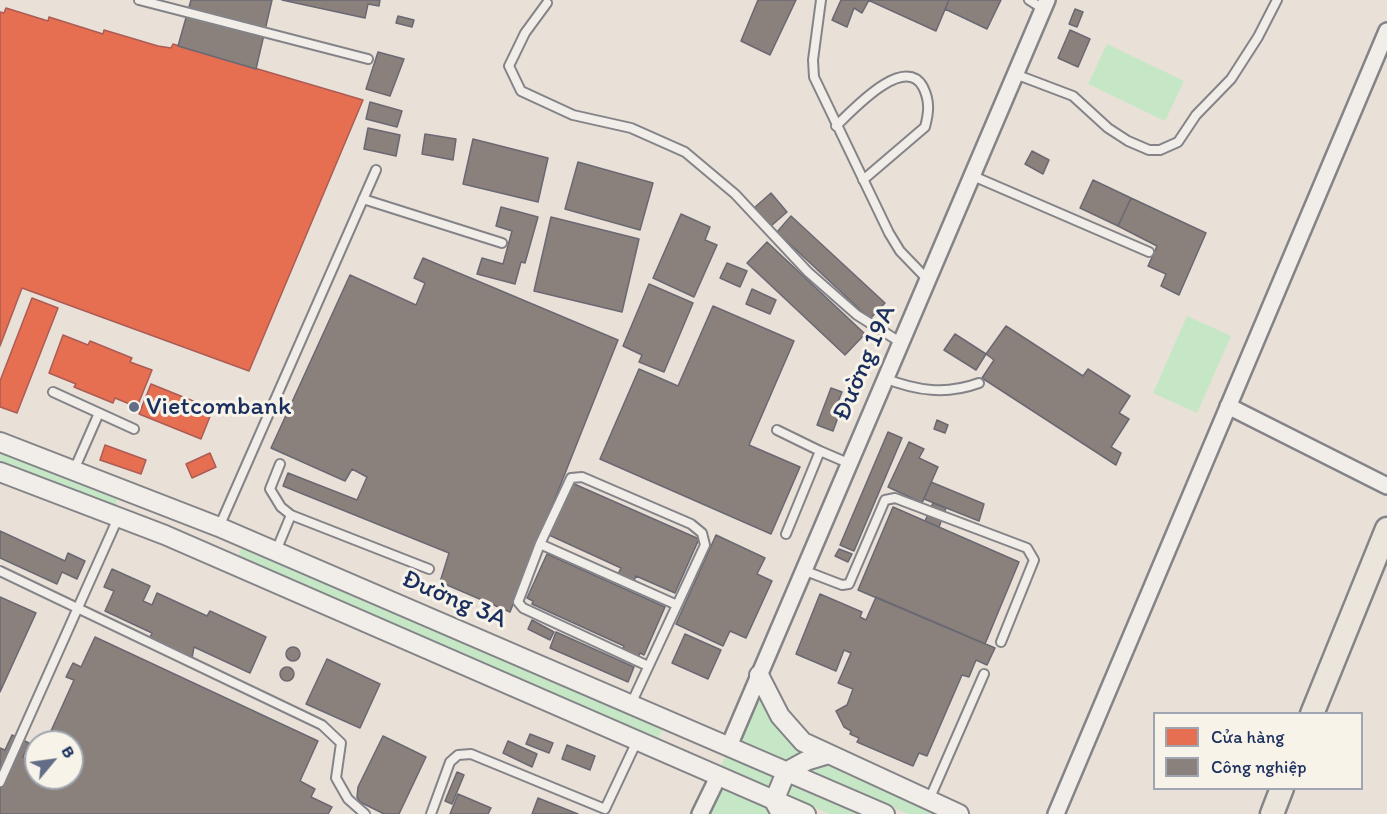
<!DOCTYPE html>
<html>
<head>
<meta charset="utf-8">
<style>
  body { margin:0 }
  #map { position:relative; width:1387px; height:814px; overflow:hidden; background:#e9e0d7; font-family:Itim,sans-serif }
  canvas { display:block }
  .legend { position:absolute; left:1153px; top:712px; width:210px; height:78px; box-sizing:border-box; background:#f7f3e8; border:2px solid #9fa5b1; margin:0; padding:8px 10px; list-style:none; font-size:18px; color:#1b2f5e }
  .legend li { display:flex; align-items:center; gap:12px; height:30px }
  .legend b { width:30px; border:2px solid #9fa5b1 }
  .north { position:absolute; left:24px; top:730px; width:60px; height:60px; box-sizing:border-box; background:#f7f3e8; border:2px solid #9fa5b1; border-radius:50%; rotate:61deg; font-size:16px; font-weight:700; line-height:24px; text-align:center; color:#1b2f5e }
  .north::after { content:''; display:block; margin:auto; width:21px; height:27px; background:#636d88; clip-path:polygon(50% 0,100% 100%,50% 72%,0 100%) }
</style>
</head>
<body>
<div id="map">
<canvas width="1387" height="814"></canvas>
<ul class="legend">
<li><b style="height:16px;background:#e76f51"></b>Cửa hàng</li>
<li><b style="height:16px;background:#8a817c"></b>Công nghiệp</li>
</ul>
<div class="north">B</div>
</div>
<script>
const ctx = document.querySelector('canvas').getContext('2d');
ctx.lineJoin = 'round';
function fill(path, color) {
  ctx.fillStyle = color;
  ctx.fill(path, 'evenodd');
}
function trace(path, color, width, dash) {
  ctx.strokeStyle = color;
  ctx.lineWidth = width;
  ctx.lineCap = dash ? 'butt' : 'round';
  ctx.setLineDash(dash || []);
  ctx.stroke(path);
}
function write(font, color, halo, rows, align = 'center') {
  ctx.font = font + ' Itim,sans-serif';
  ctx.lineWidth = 6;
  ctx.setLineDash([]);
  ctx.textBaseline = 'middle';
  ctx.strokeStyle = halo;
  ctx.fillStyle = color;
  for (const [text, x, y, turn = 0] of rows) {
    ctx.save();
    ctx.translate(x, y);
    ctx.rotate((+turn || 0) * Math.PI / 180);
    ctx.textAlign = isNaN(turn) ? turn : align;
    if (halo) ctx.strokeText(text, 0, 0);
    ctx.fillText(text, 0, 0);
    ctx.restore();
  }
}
fill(new Path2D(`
  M1107,44L1184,81L1165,121L1088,84Z
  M1187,316L1231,336L1197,413L1153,393Z
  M0,452L118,497L115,506L0,462Z
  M242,546L663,728L658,739L238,557Z
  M754,690C769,715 783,743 810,755L791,764L733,739Z
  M726,755L778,778L773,791L720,768Z
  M823,761L938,814H908L803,769Z
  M788,782L862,814H830L783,795Z
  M714,785L773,810L775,814H702Z`), '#c6e7c5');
const shops = new Path2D(`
  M6,8L48,21L49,17L103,34L104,30L158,46L171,48L173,44L363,100L249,371L22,288L0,346V12L4,13Z
  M32,298L58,308L17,413L0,407V381Z
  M63,335L88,345L90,341L132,358L130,362L152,370L137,407L115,398L113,403L74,387L76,384L49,373Z
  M151,384L213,409L201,439L139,414Z
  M105,445L146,460L141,474L100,460Z
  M210,453L216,467L192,478L186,464Z`);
fill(shops, '#e76f51');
trace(shops, '#aa5c55', 1.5);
const industry = new Path2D(`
  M191,0H272L256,69L178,46Z
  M282,0H380L379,6L368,4L365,18Z
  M758,0H796L770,55L741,41Z
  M841,0H869L862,13L854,8L847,27L832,20Z
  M868,0H949L936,31Z
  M949,0H1001L987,29L945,9Z
  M1075,9L1083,12L1077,27L1069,24Z
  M398,16L414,20L412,27L396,23Z
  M1070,30L1090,39L1078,67L1058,58Z
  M378,52L404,59L390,96L366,89Z
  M370,102L402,111L397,127L366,119Z
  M368,128L400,135L396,156L364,149Z
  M425,134L456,139L453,160L422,154Z
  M473,139L548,158L538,202L463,184Z
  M1032,151L1049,160L1043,174L1025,164Z
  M578,162L653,183L640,230L565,209Z
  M1093,180L1131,198L1118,226L1080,208Z
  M771,193L787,212L771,226L754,208Z
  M1131,198L1206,233L1179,295L1161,286L1166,274L1148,266L1157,246L1118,226Z
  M501,207L538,217L525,263L521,262L515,284L477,274L482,258L503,264L512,231L496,226Z
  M681,214L710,227L705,240L717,245L694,297L653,278Z
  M791,216L885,303L870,319L777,232Z
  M551,217L639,239L622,312L534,291Z
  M767,242L865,334L845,355L747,263Z
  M423,258L618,340L510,612L440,582L449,553L283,486L288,473L357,500L367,477L352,469L345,481L271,448L350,275L416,305L425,283L414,278Z
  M727,263L747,271L740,287L720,278Z
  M649,284L693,303L664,372L639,362L642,355L623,346Z
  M752,289L776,300L770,314L746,304Z
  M713,306L794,341L749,445L800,467L771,534L600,459L639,369L678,386Z
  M1006,326L1083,376L1088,369L1130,396L1119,413L1129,419L1111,447L1121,453L1116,465L982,378L994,360L986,354Z
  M955,334L986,354L976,370L944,350Z
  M831,388L842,392L836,407L841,409L833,431L817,425Z
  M937,420L948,425L945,433L934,429Z
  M888,432L902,438L854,551L840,545Z
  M909,442L924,449L919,458L938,467L922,503L888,487Z
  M931,482L984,504L979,521L924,499Z
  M572,483L699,539L675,593L636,576L634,581L618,574L621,568L549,535Z
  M933,503L946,508L939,527L925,521Z
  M893,507L1019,562L985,644L858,590Z
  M0,531L65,561L68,553L85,561L77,579L62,572L57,584L0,558Z
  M716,535L765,558L757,574L772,581L746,638L730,631L723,646L676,624Z
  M839,549L852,554L848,562L835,556Z
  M547,554L665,607L644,655L640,653L638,658L622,651L624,646L532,604L533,601L527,598Z
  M112,569L150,586L143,601L152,605L157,593L207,616L210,611L266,637L250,673L194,647L192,658L149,639L152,633L105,611L114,591L104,587Z
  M820,594L862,612L860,617L866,620L876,597L995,648L987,665L976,660L969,677L962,675L927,756L919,753L913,766L857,742L859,738L850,734L851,731L844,727L836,711L847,705L853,689L838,683L851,653L844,650L836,671L796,654Z
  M0,597L36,613L0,692Z
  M532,620L554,632L550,640L528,629Z
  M556,632L634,667L628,682L550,648Z
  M685,634L721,650L708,679L672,663Z
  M95,637L318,741L300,781L315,789L311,797L332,807L328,814H0V748L5,750L12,735L29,743L23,757L36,763V778H72V742H46L74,680L66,677L73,663L81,667Z
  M286 654a7 7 0 1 1 14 0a7 7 0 1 1-14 0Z
  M327,659L380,684L360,728L306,704Z
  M280 674a7 7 0 1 1 14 0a7 7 0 1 1-14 0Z
  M530,734L553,743L549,753L526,744Z
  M383,736L426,757L399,814H384L360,802L357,797L358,787Z
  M508,741L537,754L532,767L503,753Z
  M567,745L595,756L590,770L562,759Z
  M457,772L464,775L452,804L445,801Z
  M458,794L491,808L488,814H450Z
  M538,798L578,814H532Z`);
fill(industry, '#8a817c');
trace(industry, '#696873', 1.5);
const service = new Path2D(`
  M139,0L368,59
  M821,0L813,60L814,77L889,233L900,251L927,279
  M1029,0L1043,9
  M547,3L525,33L509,66L521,91L573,115L631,128L685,152L735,194L808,272L857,315L900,342
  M1015,74L1073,96L1108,128L1128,141L1149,150H1160L1178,142L1196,115L1231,79L1258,37L1277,0
  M836,126C851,112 904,53 923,87C930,101 929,112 925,127L863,180
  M973,176L1149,252
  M363,199L502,243
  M884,378C917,391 946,395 979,383
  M53,392L134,429
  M777,430L820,451
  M280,464L270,489L281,507L291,515L429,569
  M74,470L99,413
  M219,527L376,170
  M786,534L820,451L848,463
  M540,544L677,605
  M276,551L291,515
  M803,570L842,585L849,584L885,500L895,498L1027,548L1034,560L1001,642
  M0,571L322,725L341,743L336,778L348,799L365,814
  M631,704L705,545L702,533L691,524L582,477L571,478L540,544L518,602L523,608L648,666
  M0,782L118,518
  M929,800L984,674
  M431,814L450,762L458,755L471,754L605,809L637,741`);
const minor = new Path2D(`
  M1228,406L1387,486
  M729,746L1047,0
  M700,814L718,777
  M1056,814L1387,31`);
const tertiary = new Path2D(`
  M0,442L219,527L885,814
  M0,472L165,535L806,814
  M759,675L780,716L803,742L959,814
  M780,812L774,801L786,772L806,761L829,754`);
const primary = new Path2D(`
  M1312,714L1387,529
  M1272,814L1282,788`);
trace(service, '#848488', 12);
trace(minor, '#848488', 20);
trace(tertiary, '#848488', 22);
trace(primary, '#848488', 27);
trace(service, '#f1eeea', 8);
trace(minor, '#f1eeea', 15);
trace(tertiary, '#f1eeea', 18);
trace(primary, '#ebe5dc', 22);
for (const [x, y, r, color] of [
  [134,407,6,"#636d88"]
]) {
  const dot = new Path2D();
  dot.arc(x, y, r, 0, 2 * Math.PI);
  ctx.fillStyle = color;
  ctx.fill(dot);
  trace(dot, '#f7f3e8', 2);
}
write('26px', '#1b2f5e', '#f7f3e8', [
  ["Đường 19A",865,363,-67],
  ["Đường 3A",454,600,23]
]);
write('26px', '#1b2f5e', '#f7f3e8', [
  ["Vietcombank",146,407]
], 'left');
</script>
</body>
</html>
